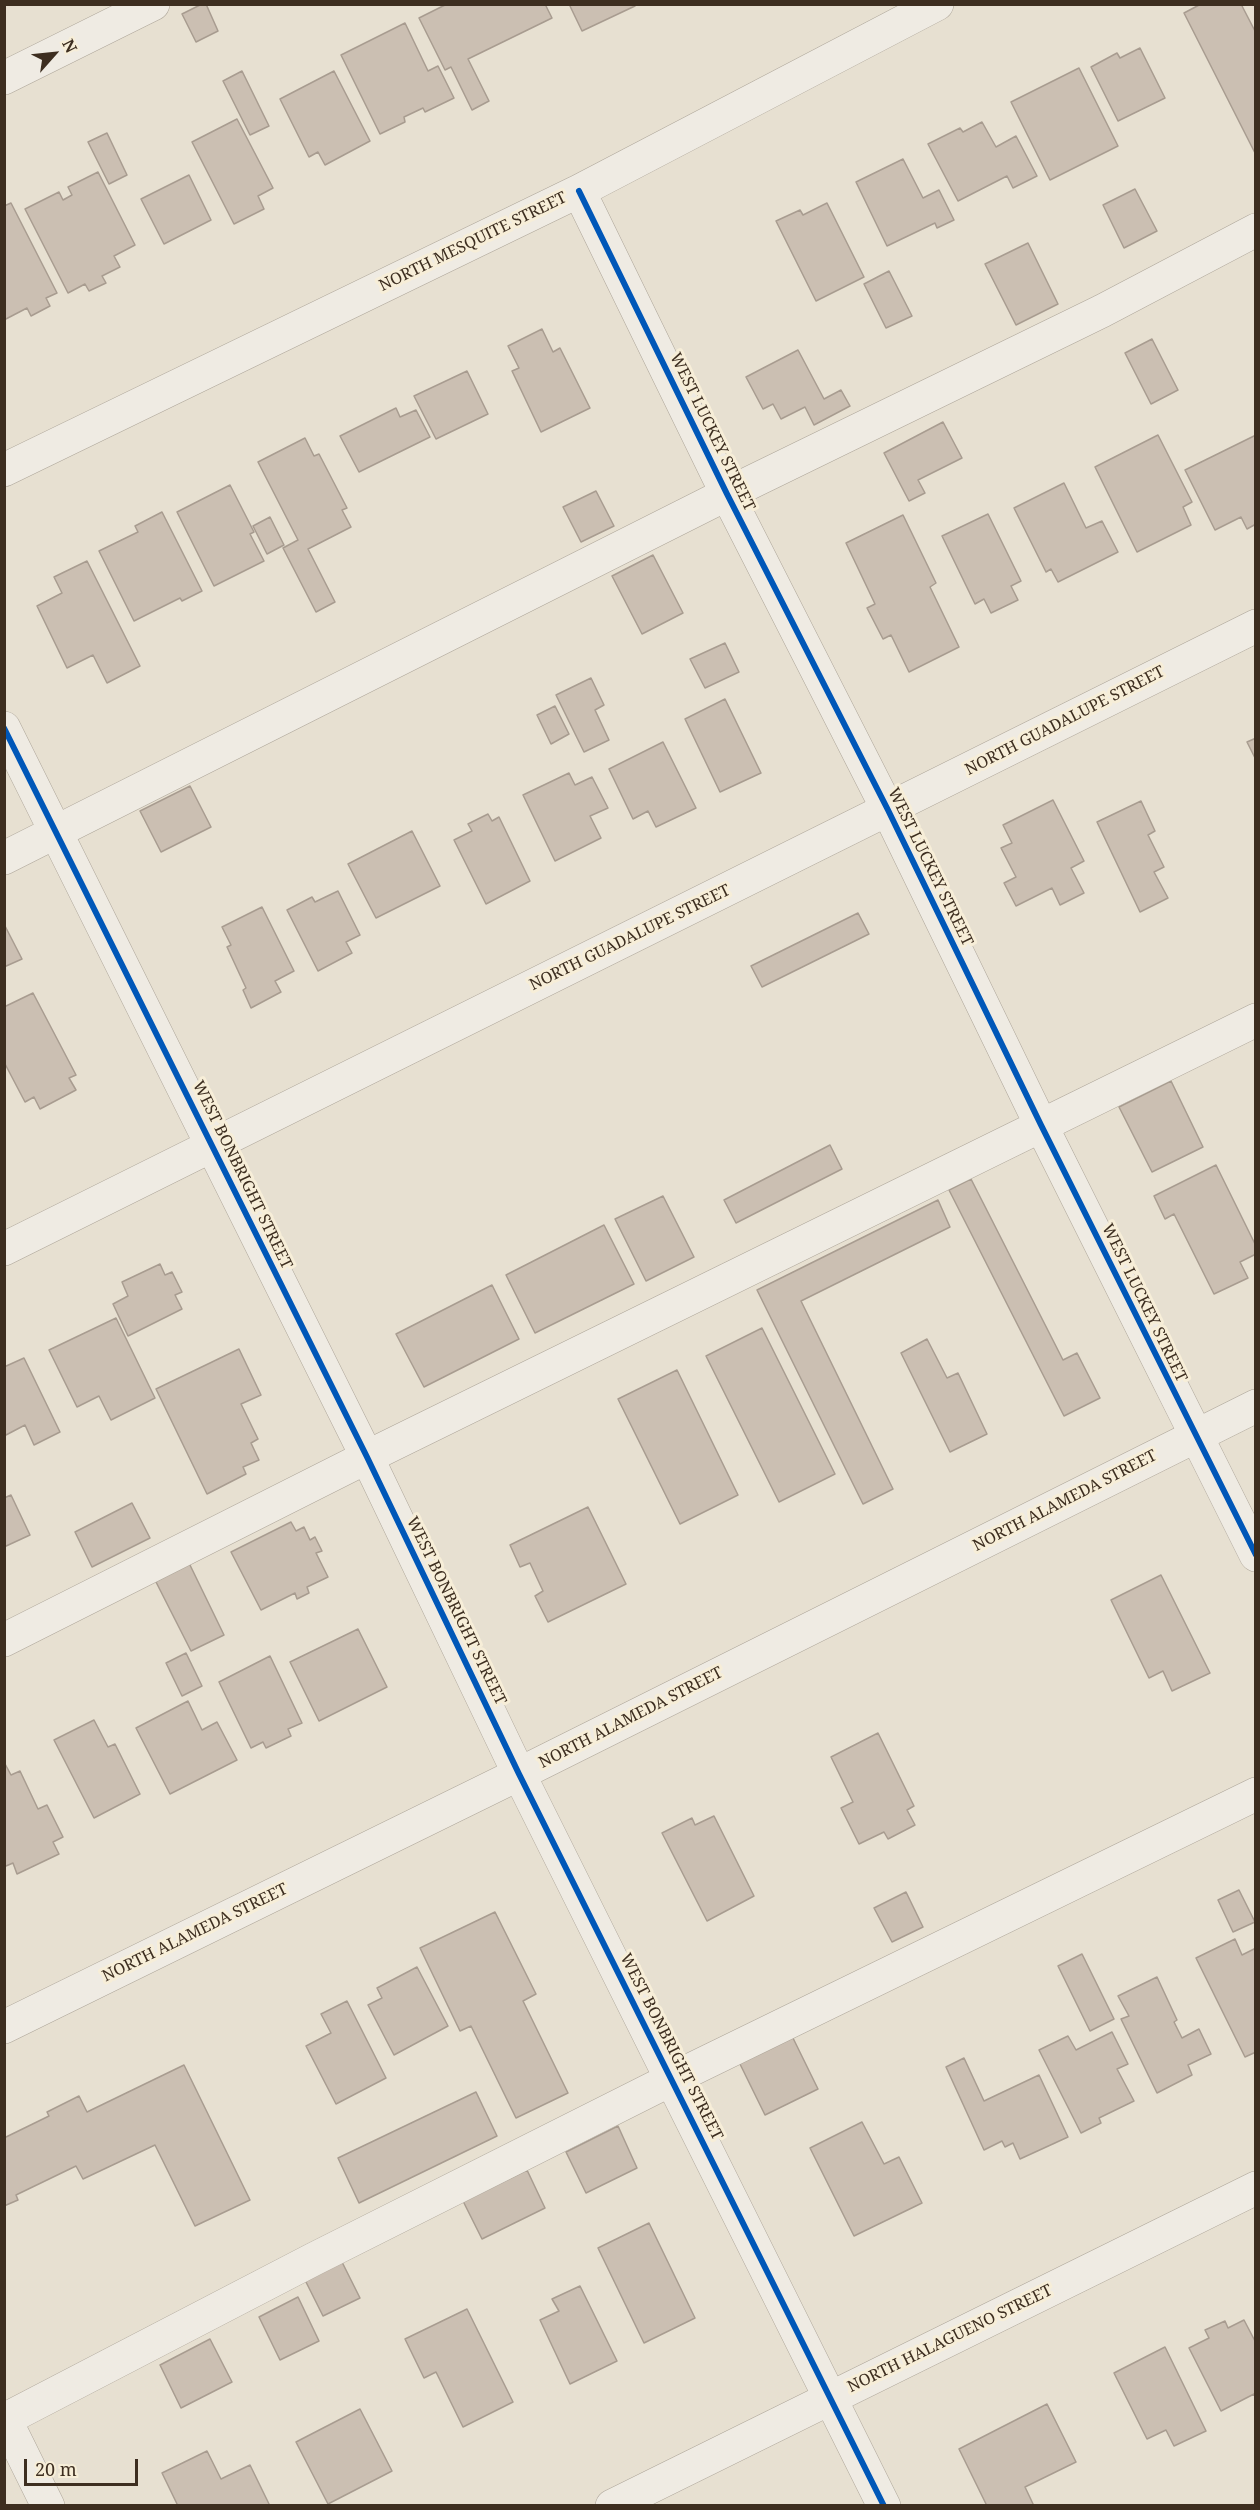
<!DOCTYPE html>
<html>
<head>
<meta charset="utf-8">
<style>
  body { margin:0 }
  #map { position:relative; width:1260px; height:2510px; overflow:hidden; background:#e7e0d1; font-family:"Noto Serif",serif }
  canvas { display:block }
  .frame { position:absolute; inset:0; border:6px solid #3d2e20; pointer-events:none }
  .north { position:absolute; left:24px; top:24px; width:60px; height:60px; -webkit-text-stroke:4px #f7eed8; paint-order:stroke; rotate:63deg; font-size:16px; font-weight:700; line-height:24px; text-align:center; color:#3d2e20 }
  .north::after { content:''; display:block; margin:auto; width:21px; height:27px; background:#3d2e20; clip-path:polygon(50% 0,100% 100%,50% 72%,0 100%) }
  .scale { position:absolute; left:24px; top:2459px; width:114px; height:27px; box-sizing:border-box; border:3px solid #3d2e20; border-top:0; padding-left:8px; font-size:18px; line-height:21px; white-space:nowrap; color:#3d2e20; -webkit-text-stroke:4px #f7eed8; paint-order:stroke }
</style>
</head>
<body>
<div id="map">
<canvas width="1260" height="2510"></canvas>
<div class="frame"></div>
<div class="north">N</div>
<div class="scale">20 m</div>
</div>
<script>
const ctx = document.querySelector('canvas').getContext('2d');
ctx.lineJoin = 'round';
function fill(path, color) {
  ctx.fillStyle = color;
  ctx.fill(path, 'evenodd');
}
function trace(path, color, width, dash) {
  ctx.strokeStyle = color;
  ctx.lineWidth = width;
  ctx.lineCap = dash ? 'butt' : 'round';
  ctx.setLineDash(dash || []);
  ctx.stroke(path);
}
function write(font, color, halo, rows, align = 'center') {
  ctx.font = font + ' "Noto Serif",serif';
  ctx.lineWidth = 6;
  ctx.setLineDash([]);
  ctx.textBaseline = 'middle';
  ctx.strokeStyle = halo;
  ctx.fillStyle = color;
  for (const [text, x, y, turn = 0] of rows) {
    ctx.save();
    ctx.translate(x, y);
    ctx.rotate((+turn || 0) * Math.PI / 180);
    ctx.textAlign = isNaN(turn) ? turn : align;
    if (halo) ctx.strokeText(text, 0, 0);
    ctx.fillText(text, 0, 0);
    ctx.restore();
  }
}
const building = new Path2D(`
  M202,4H206L218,31L196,42L182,14Z
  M447,4H545L552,18L468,59L489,101L472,110L451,67L445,70L419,18Z
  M569,4H634L635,6L582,31Z
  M1201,4H1241L1256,33V155L1184,13Z
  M405,23L428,71L438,66L454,98L425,112L423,108L404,117L405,122L380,134L341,55Z
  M1140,48L1165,98L1118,121L1091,67L1117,53L1120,58Z
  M1079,68L1118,146L1050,180L1011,102Z
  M242,71L269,126L250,135L223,81Z
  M334,71L370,141L325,165L318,152L309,157L280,99Z
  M237,119L273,188L258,196L264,209L234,224L192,142Z
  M982,122L996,147L1016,136L1037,176L1013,188L1007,176L958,201L928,144L960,128L963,132Z
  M107,133L127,175L109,184L88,142Z
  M903,159L923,198L939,190L954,220L937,228L935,223L887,246L856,182Z
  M98,172L135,245L114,256L120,267L102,276L106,283L89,291L85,284L68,293L25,209L59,192L63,200L72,195L68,187Z
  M189,175L211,220L164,244L141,199Z
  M1135,189L1157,231L1124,248L1103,205Z
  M11,203L57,293L46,298L50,306L31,316L27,308L4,320V206Z
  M827,203L864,277L816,301L776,221L800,210L803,215Z
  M1028,243L1058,304L1016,325L985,264Z
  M889,271L912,316L886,328L864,284Z
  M542,329L553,352L560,348L590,408L541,432L512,371L519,368L508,346Z
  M1152,339L1178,390L1151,404L1125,353Z
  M798,350L824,399L841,390L850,406L814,425L805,407L781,419L773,404L763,409L746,377Z
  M467,371L488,414L436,439L414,396Z
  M396,408L400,417L416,410L430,437L359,472L340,436Z
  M943,422L962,458L918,480L925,493L909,501L884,453Z
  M1158,435L1192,502L1183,507L1191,525L1137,552L1095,467Z
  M1256,435V524L1247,529L1241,517L1215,530L1185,470Z
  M305,438L314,456L319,454L347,508L342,510L351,527L308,549L335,602L316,612L283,548L298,540L258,462Z
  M1064,483L1086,528L1102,521L1118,552L1058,582L1051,569L1046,572L1014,508Z
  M230,485L254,532L250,534L264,561L214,586L177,512Z
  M596,491L614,526L581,542L563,507Z
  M162,512L202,591L182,601L180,598L134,621L99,551L138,532L135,526Z
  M988,514L1021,581L1011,586L1018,600L991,613L984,599L975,604L942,536Z
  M903,515L936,583L930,587L959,647L909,672L891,635L883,639L867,608L875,604L846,543Z
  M270,517L284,545L267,554L253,526Z
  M653,555L683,613L642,634L612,576Z
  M87,561L140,666L107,683L93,655L67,668L37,606L62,593L54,577Z
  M725,643L739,672L705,688L690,659Z
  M591,678L604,705L595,710L609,740L584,752L556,695Z
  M725,699L761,773L720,792L685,719Z
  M555,706L569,734L551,744L537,715Z
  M1256,738V760L1247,742Z
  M663,742L696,808L656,827L648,811L633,819L609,769Z
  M569,773L575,785L592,777L608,808L590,816L601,838L555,861L523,795Z
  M190,786L211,827L161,852L140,811Z
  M1053,800L1084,861L1071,868L1084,893L1060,905L1052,888L1016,906L1004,883L1016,877L1001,848L1012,843L1003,825Z
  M1141,801L1155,831L1148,835L1164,867L1154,872L1168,898L1140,912L1097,822Z
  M488,814L492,821L499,817L530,881L486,904L454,840L472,831L468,824Z
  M412,831L440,886L376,918L348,864Z
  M338,891L360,935L346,942L352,953L318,971L287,910L312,897L315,902Z
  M262,907L294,971L275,981L281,992L251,1008L243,990L246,988L227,947L231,945L222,927Z
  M858,913L869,934L762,987L751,966Z
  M4,924L22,959L4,967Z
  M33,993L76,1075L69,1078L76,1090L40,1109L34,1097L25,1102L4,1062V1007Z
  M1171,1081L1203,1147L1152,1172L1119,1107Z
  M830,1145L842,1169L736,1223L724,1200Z
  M1216,1165L1256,1246V1254L1240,1262L1248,1278L1214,1294L1174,1214L1165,1219L1154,1196Z
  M971,1179L1063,1360L1077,1353L1100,1398L1064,1416L949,1190Z
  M663,1196L694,1257L646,1281L615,1219Z
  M938,1200L950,1227L801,1301L893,1489L863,1504L757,1290Z
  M604,1225L634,1284L535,1333L506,1275Z
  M160,1264L165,1275L172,1272L182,1292L175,1295L182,1309L128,1336L113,1304L128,1296L122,1282Z
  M492,1285L519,1339L424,1387L396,1334Z
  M116,1318L155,1398L111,1420L99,1396L77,1407L49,1350Z
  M762,1328L835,1474L779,1502L706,1356Z
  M927,1339L947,1378L958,1373L987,1434L950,1452L901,1353Z
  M239,1349L261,1395L241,1404L258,1439L251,1443L259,1460L243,1467L246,1474L207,1494L156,1389Z
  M24,1358L60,1432L34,1445L25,1425L6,1435L4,1431V1367Z
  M677,1370L738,1495L680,1524L618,1399Z
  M11,1495L30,1535L4,1547V1498Z
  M132,1503L150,1538L92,1567L75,1532Z
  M588,1507L626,1584L548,1622L535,1596L543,1591L530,1563L520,1567L510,1545Z
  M291,1522L296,1531L304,1527L310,1540L315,1537L322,1551L316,1553L328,1577L307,1587L309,1593L297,1599L295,1593L261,1610L231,1552Z
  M189,1563L224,1635L191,1651L155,1580Z
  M1161,1575L1210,1673L1172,1691L1163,1671L1149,1678L1111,1600Z
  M358,1629L387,1687L319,1721L290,1662Z
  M186,1653L202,1686L182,1696L166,1663Z
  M270,1656L302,1723L288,1729L291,1736L266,1748L263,1742L251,1748L219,1682Z
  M188,1701L202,1730L217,1722L237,1760L170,1794L136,1728Z
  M94,1720L108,1747L115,1744L140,1794L94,1818L54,1740Z
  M878,1733L914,1806L907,1810L915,1825L888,1839L884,1832L859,1844L841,1808L853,1802L831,1757Z
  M4,1762L11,1775L20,1771L38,1809L47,1805L63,1837L53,1842L59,1854L17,1874L13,1863L6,1866L4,1864Z
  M714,1816L754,1896L707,1921L662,1833L692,1818L695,1825Z
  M1239,1890L1255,1922L1233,1932L1218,1900Z
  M906,1892L923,1927L892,1942L874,1908Z
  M495,1912L536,1994L523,2001L568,2093L516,2118L471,2026L460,2031L420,1948Z
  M1235,1939L1242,1955L1256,1948V2052L1245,2057L1196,1958Z
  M1082,1954L1114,2019L1090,2031L1058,1966Z
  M417,1967L448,2026L394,2055L368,2005L382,1998L377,1988Z
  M1157,1977L1177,2020L1174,2022L1182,2038L1199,2029L1211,2054L1188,2065L1192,2075L1157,2093L1121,2019L1129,2016L1118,1996Z
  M347,2001L386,2078L336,2104L306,2046L331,2033L321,2014Z
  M1112,2032L1128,2064L1117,2069L1134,2101L1099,2118L1101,2123L1081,2133L1039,2050L1068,2036L1076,2050Z
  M792,2036L818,2089L765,2115L739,2062Z
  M964,2058L984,2101L1039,2075L1068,2137L1020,2159L1013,2143L1005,2147L1002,2141L984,2150L946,2067Z
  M184,2065L250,2200L195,2226L155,2145L83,2179L76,2166L16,2195L18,2200L4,2206V2138L49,2116L47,2112L79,2096L87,2112Z
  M476,2092L497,2136L359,2203L338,2158Z
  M862,2122L884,2164L899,2157L922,2203L854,2236L810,2148Z
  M618,2126L637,2168L586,2193L566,2152Z
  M527,2170L545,2208L482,2239L463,2201Z
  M649,2223L695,2318L644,2343L598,2248Z
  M342,2262L360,2298L323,2316L305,2280Z
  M580,2286L617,2361L570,2384L540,2320L559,2311L552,2299Z
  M298,2297L319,2341L280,2360L259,2317Z
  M467,2309L513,2402L463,2427L436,2372L424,2378L405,2339Z
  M1244,2320L1256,2343V2398L1254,2394L1221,2411L1189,2348L1209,2338L1205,2330L1225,2321L1228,2328Z
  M210,2339L232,2382L181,2408L160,2365Z
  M1165,2347L1206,2431L1174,2446L1166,2430L1147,2439L1114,2373Z
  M1047,2404L1076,2462L1025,2487L1034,2506H987L959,2449Z
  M360,2409L392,2471L328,2504L296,2442Z
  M207,2451L221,2479L250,2465L270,2506H178L162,2473Z`);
fill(building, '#cbbfb2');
trace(building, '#a89c90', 1.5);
const minor = new Path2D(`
  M4,78L153,4
  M579,191L727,494L888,810L1041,1125L1256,1555
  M4,470L579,191L937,4
  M4,728L367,1457L519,1774L884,2506
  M4,858L727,494L1102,311L1256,230
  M4,1249L1256,626
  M4,1640L367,1457L1256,1020
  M4,2027L519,1774L1256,1406
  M4,2417L48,2506
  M6,2419L314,2259L672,2079L1256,1794
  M612,2506L1256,2188`);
trace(minor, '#ada599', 34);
trace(minor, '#efebe3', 33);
trace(new Path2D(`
  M579,191L727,494L888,810L1041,1125L1256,1555
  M4,728L367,1457L519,1774L884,2506`), '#0057b8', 6);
write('16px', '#3d2e20', '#f7eed8', [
  ["NORTH MESQUITE STREET",473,242,-26],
  ["WEST LUCKEY STREET",712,432,64],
  ["NORTH GUADALUPE STREET",1065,721,-27],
  ["WEST LUCKEY STREET",930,867,64],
  ["NORTH GUADALUPE STREET",630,938,-26],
  ["WEST BONBRIGHT STREET",242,1175,64],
  ["WEST LUCKEY STREET",1144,1303,64],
  ["NORTH ALAMEDA STREET",1065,1501,-27],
  ["WEST BONBRIGHT STREET",456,1611,64],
  ["NORTH ALAMEDA STREET",631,1718,-27],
  ["NORTH ALAMEDA STREET",195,1933,-26],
  ["WEST BONBRIGHT STREET",671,2047,63],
  ["NORTH HALAGUENO STREET",950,2339,-26]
]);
</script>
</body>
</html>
